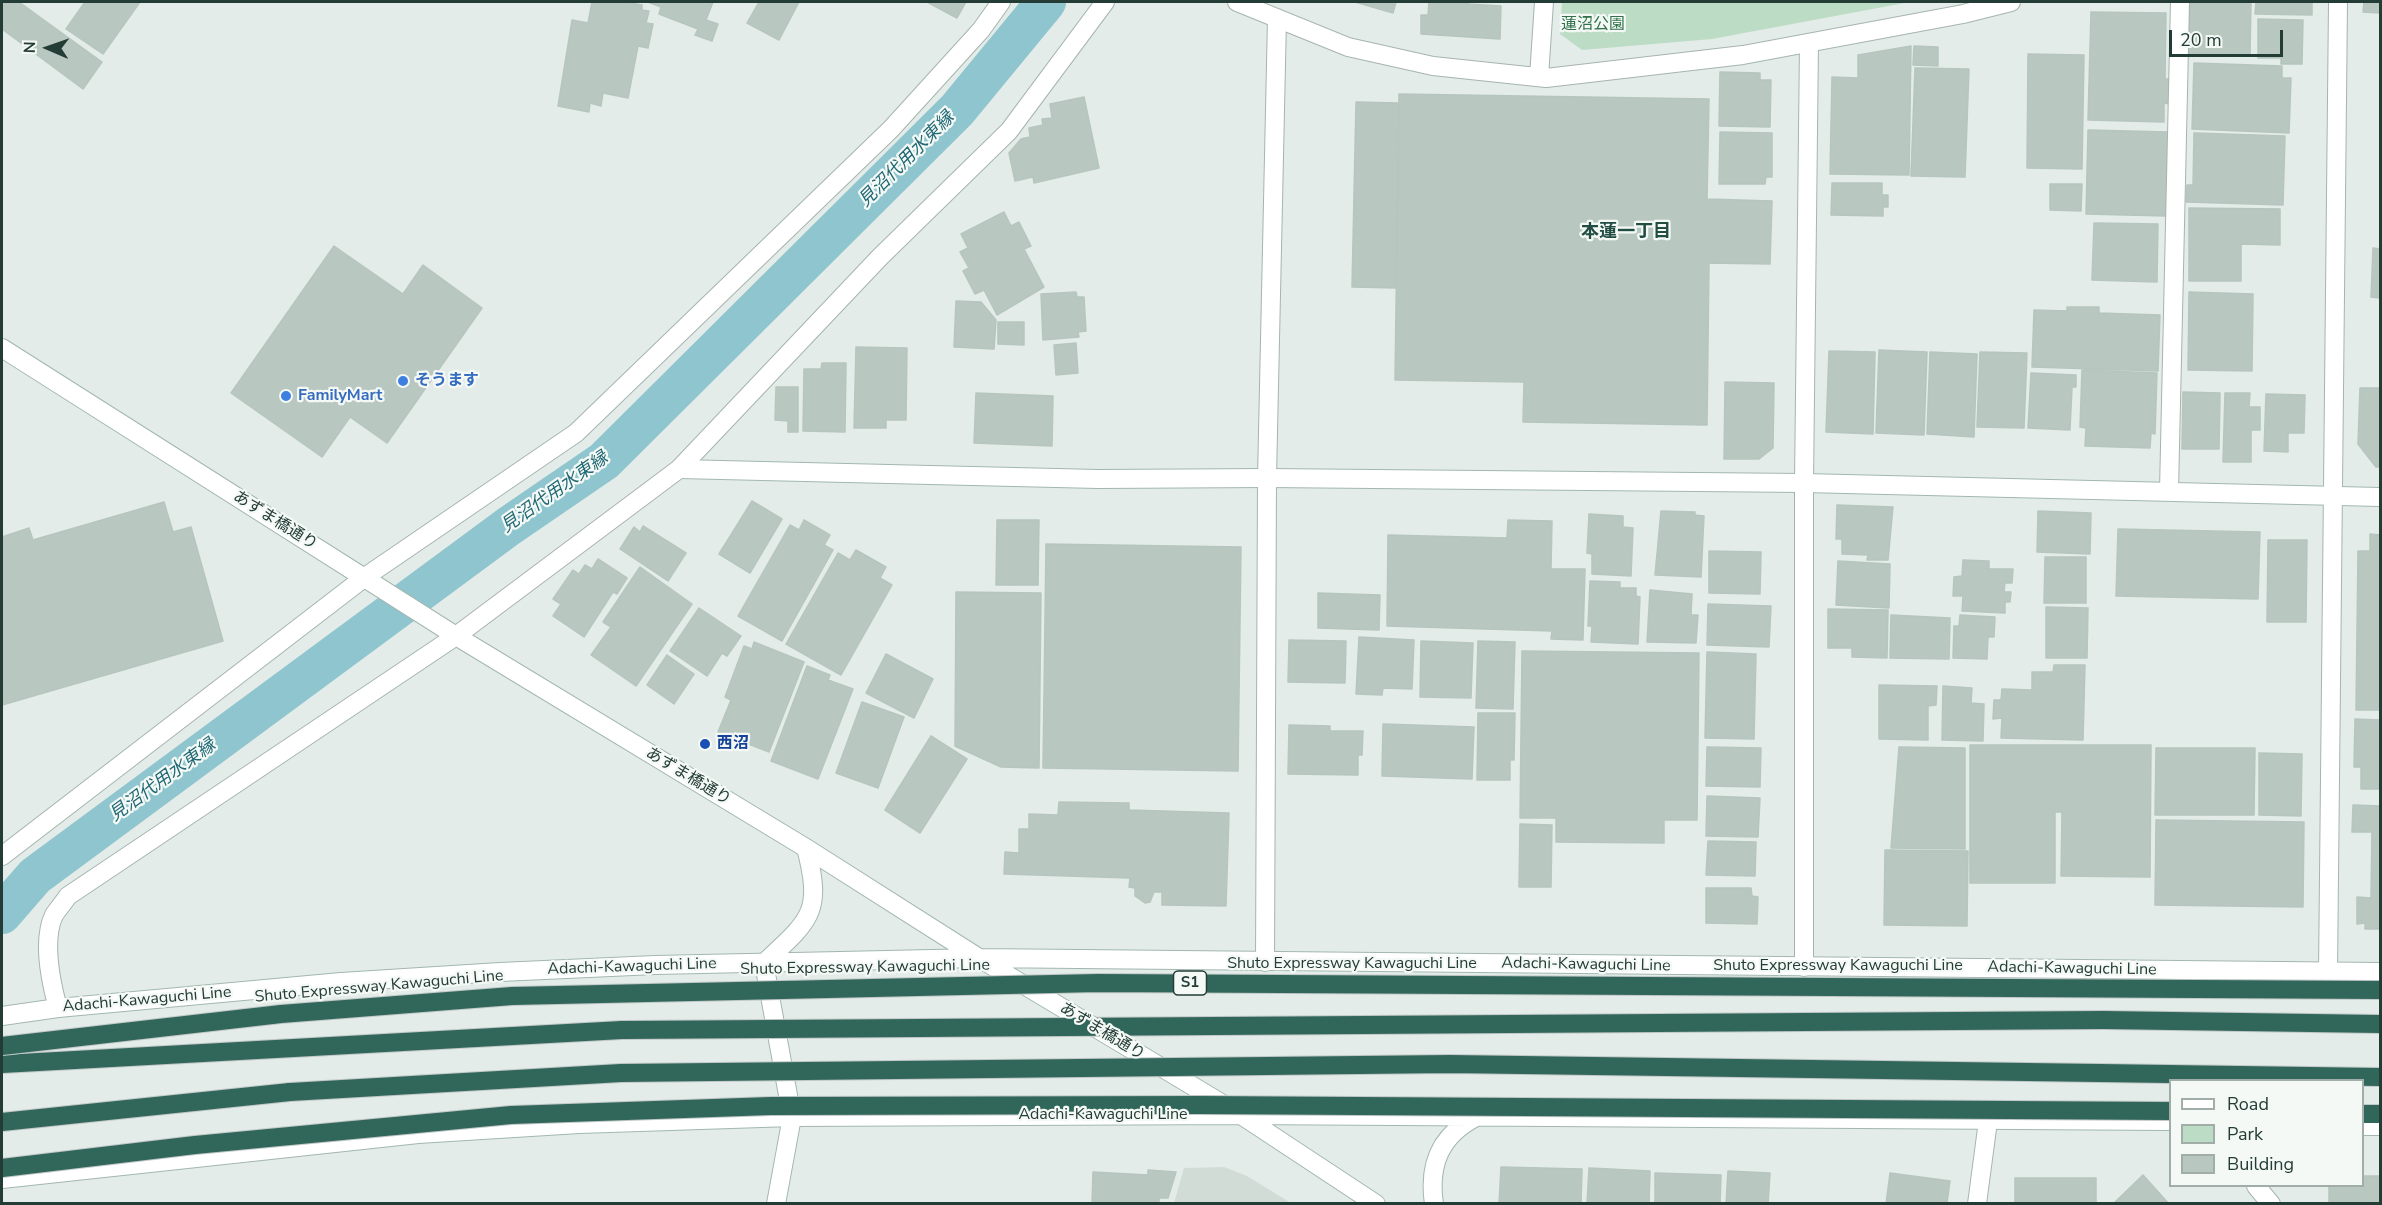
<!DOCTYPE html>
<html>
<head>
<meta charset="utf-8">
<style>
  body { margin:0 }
  #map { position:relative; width:2382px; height:1205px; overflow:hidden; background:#e3ece8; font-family:"Nunito Sans",sans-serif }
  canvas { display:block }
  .frame { position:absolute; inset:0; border:3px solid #243c36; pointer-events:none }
  .legend { position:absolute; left:2169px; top:1079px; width:195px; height:108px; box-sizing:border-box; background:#f4f9f6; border:2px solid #a1ada9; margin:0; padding:8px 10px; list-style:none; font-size:18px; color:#243c36 }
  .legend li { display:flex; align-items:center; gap:12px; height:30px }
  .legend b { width:30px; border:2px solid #a1ada9 }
  .north { position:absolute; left:18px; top:18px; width:60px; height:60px; -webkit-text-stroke:4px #f4f9f6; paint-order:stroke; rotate:272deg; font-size:16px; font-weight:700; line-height:24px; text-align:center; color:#243c36 }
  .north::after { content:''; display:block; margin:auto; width:21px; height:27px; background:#243c36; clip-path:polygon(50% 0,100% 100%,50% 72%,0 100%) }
  .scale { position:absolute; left:2169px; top:30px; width:114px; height:27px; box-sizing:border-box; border:3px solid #243c36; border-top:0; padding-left:8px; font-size:18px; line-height:21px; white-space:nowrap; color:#243c36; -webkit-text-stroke:4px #f4f9f6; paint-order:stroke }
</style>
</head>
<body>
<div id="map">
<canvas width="2382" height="1205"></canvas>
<div class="frame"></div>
<ul class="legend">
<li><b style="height:8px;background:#fff"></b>Road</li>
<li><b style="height:16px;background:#bddcc5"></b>Park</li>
<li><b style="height:16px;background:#b9c7c1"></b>Building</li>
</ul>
<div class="north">N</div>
<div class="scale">20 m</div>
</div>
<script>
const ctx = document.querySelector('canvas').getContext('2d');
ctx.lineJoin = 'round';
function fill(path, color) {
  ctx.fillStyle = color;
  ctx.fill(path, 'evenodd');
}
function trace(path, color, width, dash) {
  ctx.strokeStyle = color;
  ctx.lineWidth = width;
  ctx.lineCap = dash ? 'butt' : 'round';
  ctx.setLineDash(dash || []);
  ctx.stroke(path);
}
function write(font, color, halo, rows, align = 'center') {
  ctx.font = font + ' "Nunito Sans","Noto Sans JP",sans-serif';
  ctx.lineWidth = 4.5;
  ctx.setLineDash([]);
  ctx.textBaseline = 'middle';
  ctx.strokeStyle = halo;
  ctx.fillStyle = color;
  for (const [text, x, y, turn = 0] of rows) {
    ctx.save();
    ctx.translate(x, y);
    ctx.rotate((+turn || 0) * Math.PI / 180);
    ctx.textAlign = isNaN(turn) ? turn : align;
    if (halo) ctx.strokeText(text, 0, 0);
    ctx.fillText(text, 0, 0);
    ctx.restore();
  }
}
fill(new Path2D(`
  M1224,1167L1247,1176L1291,1203H1174L1184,1168Z`), '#d1dcd7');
fill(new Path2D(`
  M1562,2H1910L1712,39L1582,50L1560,34Z`), '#bddcc5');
trace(new Path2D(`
  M2,914L35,876L509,526L604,461L957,110L1046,2`), '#8fc5ce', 40);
const building = new Path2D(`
  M2,2H19L102,62L83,89L2,29Z
  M85,2H140L103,54L66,29Z
  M592,2H624L642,5V10L649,11L646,23L653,24L648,48L638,46L628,98L603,93L601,106L590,103L589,112L558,106L572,20L588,23Z
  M648,2H713L706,20L718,24L712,41L695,35L698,29L659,14L661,7Z
  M759,2H799L779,40L747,23Z
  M927,2H966L957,18Z
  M1355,2H1396L1393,13Z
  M1429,2H1469L1468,4L1501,6L1500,39L1421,34V15H1428Z
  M2190,2H2251L2250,56L2189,54Z
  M2256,2H2312V15L2255,14Z
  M2364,2H2380V13L2363,12Z
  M2091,12L2166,13L2165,79H2171L2170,104L2164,103V122L2088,120Z
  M2258,19L2303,20L2302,64H2281V58H2258Z
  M1911,46L1909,175L1830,174L1832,77L1858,78V55Z
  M1914,46L1938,47V66L1913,65Z
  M2028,54L2084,55L2082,169L2027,168Z
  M2194,63L2282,66V78H2291L2289,133L2192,129Z
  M1915,68L1969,69L1965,177L1911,176Z
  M1720,72L1760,73V80H1771L1770,127L1719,126Z
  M1399,94L1709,99L1707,199L1772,201L1770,264L1709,263L1707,425L1523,422L1524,382L1395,380Z
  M1084,97L1099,168L1034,183L1033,177L1015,181L1009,153L1021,139L1030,137L1029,128L1043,125L1042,119L1052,118L1050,104Z
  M1356,102L1399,103L1396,288L1352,287Z
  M2088,130L2168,132L2166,216L2086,214Z
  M1720,132L1772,133V177H1766L1765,184H1719Z
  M2194,133L2285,136L2283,205L2186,202L2187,185H2193Z
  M1832,183H1882V195H1888V207H1883V216L1831,215Z
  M2050,184H2082L2081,211L2050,210Z
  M2189,208L2280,209V245L2241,244V281H2189Z
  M1004,212L1011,226L1019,222L1031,246L1024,249L1044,287L997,315L984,290L975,294L963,271L969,268L960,252L968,248L961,234Z
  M2094,223L2158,224L2157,282L2092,280Z
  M334,246L403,294L423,265L482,308L387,443L350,417L322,457L231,393Z
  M2373,248L2380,249V298L2371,297Z
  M1076,292L1077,297H1084L1086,331L1078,332L1079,337L1043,340L1041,294Z
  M2189,292L2253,294L2252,371L2188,370Z
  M956,301L981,302L996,320L994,349L954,347Z
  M2067,307H2099V313L2160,315L2158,371L2032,367L2034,310L2067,311Z
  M998,322H1024V345L998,344Z
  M1076,343L1078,373L1056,375L1054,345Z
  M856,347L907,348L906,420H886V428H854Z
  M1879,350L1927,352L1924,435L1876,433Z
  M1829,351L1875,352L1873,434L1826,432Z
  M1930,352L1977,354L1974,437L1927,434Z
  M1980,352L2027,353L2024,428L1977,427Z
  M822,363H846L845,432L803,431L804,369H821Z
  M2082,370L2157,373L2155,434L2151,433L2150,448L2085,446L2086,428L2080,427Z
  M2031,373L2076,375V387H2072L2070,430L2028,428Z
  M1725,382L1774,383L1773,448L1759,459H1724Z
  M776,387H798V432H788V421L775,420Z
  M2360,388H2380V467H2376L2358,444Z
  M2183,392L2220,393L2219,449H2182Z
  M976,393L1053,396L1052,446L974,443Z
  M2225,393H2250L2249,407H2260V430H2251V462H2223Z
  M2266,394L2305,395L2304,433H2288V452L2264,451Z
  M752,501L782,519L750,573L719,554Z
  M164,502L173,532L191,527L223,641L2,705V537L29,528L33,540Z
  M1837,505L1893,507L1888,560H1867L1868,555L1842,554V539H1836Z
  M1661,511L1695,512V515L1704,516L1701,577L1655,575Z
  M2038,511L2091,513L2090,554L2037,552Z
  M1589,514L1623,516V527L1633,528L1631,576L1592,574V554L1587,553Z
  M804,520L830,535L824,545L833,550L782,641L738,616L790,525L799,530Z
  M997,520H1039L1038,585H996Z
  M1508,520L1552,521L1551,569H1585L1583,640L1551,639L1552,631L1387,626L1388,535L1507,538Z
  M643,526L686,553L668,581L620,549L634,527L640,532Z
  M2118,529L2260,532L2258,599L2116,596Z
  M2370,534L2380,535V710H2356L2358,551H2370Z
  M2268,540H2307L2306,622H2267Z
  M1046,544L1241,547L1238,771L1043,768Z
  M856,550L886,567L880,578L892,585L841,675L786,644L838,553L850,560Z
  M1709,551L1761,552L1760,594L1709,593Z
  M2045,557H2086V603H2044Z
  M598,559L627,578L617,594L613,592L584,637L553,616L561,604L553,599L573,570L579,574L585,565L592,569Z
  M1963,560L1989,561V569H2013L2012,583H2005L2004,592H2011L2010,602H2005V613L1962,611L1963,596H1953L1954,577L1962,576Z
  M1838,561L1890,564L1889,608L1836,605Z
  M640,567L692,604L636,686L591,655L611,627L603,622Z
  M1590,581L1620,582V588H1636V596L1640,597L1638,644L1591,642L1592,626H1588Z
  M1650,590L1692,594L1691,615H1698L1696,643L1647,642Z
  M956,592L1041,593L1039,768L1001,767L955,746Z
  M1318,593L1380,595L1379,630L1318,628Z
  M1708,604L1771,606L1769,647L1707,645Z
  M2046,607L2088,608L2087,658H2046Z
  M699,608L741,636L727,656L722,653L707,676L670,651Z
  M1828,609L1888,610L1887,658L1852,657V648H1828Z
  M1891,615L1950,618L1949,659L1890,658Z
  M1960,615L1995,617L1994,637H1988L1987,659L1953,658L1954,626H1959Z
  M1359,637L1414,640L1412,689L1383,688L1382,695L1356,694Z
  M1289,640L1346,641L1345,683L1288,682Z
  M1421,641L1473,643L1471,698L1420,697Z
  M1478,641L1515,642L1513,709L1476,708Z
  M754,642L804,662L769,752L718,732L731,700L725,697L744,646L752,649Z
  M1522,651L1699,653L1697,820H1664V843L1556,842V818H1520Z
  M1707,652L1756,654L1754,739L1705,738Z
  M886,654L933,679L914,718L866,693Z
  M667,655L694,674L674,704L647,685Z
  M2054,665H2085L2083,740L2001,738L2002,718L1993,719L1994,700H2001L2002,689L2032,690V672H2053Z
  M807,666L830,675L828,680L853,689L818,779L771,761Z
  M1879,685L1937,686L1936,705L1928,706V740L1879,739Z
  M1943,686L1972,688L1971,703L1984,704L1983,741L1942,740Z
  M862,702L904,717L878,788L836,773Z
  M1478,713H1515L1514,760H1510V780H1477Z
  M2355,719L2380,720V799V789H2361V767H2354Z
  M1383,724L1474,727L1472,779L1382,776Z
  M1289,725L1330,726V731H1363L1362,755H1358V775L1288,774Z
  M931,736L967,759L920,833L885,810Z
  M1970,745H2151L2150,877L2061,876L2062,812H2055V883H1970Z
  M1707,747L1761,748L1760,787L1706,786Z
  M1899,747L1965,748V849L1891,848Z
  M2156,748H2255L2254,815H2155Z
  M2259,753L2302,754L2301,816L2259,815Z
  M1707,796L1760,798L1758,837L1706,836Z
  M1059,802L1129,803V810L1229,813L1226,906L1162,905V892H1154L1150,902L1145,903L1135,896V888L1129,887L1130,878L1004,874L1005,852L1019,853V829H1029V814L1058,815Z
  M2353,805L2380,806V929H2365V923L2357,924V897L2371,898L2372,832H2352Z
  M2156,820L2304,822L2303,907L2155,905Z
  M1520,824L1552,825L1551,887H1519Z
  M1708,841L1756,842L1755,876L1706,875Z
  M1885,850L1968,851L1967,926L1884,925Z
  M1706,888H1751L1752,896L1758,897L1757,924L1706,923Z
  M1501,1167L1582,1169L1581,1204H1499Z
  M1589,1168L1650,1171L1649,1204H1587Z
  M1148,1170L1176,1172L1168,1198H1159V1204H1092L1093,1172L1148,1175Z
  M1728,1171L1770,1173L1768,1204H1726Z
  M1655,1173L1721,1175L1720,1204H1655Z
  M1890,1173L1950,1181L1947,1203L1952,1204H1886Z
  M2143,1175L2169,1204H2113Z
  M2362,1176H2380V1204H2329V1186H2362Z
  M2015,1178H2096V1204H2015Z`);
fill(building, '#b9c7c1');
trace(building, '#b6c5bf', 1.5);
const street = new Path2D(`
  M1237,2L1348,47L1433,66L1546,78L1743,55L1963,14L2011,2
  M1539,77L1544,2
  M2169,491L2180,2
  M2,856L365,577L576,433L891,129L981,30L1001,2
  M1265,962L1267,478L1277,18
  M1804,967V483L1809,43
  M2328,972L2338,2
  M58,1008C51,983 42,940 54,915C58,909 64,902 68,896L456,636L679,469L880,257L1009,131L1105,2
  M2256,1186L2271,1204
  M1977,1204L1988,1121`);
const secondary = new Path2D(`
  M2,348L456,636L806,848L979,958L1241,1115L1376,1204
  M679,469L1098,479L1267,478L1804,483L2380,497
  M2,1016L58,1008L341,982L500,972L655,965L979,958L2380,972
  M2362,1126H2380
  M2,1179L418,1134L579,1124L792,1117L1241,1115L2170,1121
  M776,1204L792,1117L764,963C810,920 823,913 806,848
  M1434,1204C1428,1164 1441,1135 1476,1117`);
const highway = new Path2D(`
  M2103,1020L2380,1024
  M2,1064L622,1030
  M2099,1073L2380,1077
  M2362,1114H2380
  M2,1122L290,1092`);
trace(street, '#a6b4af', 20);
trace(secondary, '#a2b7b0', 20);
trace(highway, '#c2c8c7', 20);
trace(street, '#fff', 18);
trace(secondary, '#fff', 18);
trace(highway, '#31675b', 18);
const highwayBridge = new Path2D(`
  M622,1030L2103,1020
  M2,1046L281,1014L512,996L1098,983L2380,990
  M290,1092L621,1073L1450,1064L2099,1073
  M2,1168L195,1145L511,1115L771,1106L1199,1105L2170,1111`);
trace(highwayBridge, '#c2c8c7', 20, []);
trace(highwayBridge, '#31675b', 18);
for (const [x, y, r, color] of [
  [403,381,6,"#3f7fe0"],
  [286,396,6,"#3f7fe0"],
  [705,744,6,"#1a4fb4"]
]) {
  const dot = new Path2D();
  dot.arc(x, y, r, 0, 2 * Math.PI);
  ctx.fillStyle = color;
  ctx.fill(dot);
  trace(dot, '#f4f9f6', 2);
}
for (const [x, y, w] of [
  [1190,983,33]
]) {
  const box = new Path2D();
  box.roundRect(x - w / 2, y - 12, w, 24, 4.5);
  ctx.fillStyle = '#f4f9f6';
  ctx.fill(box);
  trace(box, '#243c36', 1.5);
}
write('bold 15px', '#243c36', null, [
  ["S1",1190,983]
]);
write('16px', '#307149', '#f4f9f6', [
  ["蓮沼公園",1593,25]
]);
write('bold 16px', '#366cbe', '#f4f9f6', [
  ["そうます",415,381],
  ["FamilyMart",298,396]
], 'left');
write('16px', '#243c36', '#f4f9f6', [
  ["あずま橋通り",275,521,32],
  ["あずま橋通り",688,777,31],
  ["Shuto Expressway Kawaguchi Line",1352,964],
  ["Adachi-Kawaguchi Line",1586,965,1],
  ["Shuto Expressway Kawaguchi Line",1838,966],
  ["Adachi-Kawaguchi Line",632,967,-2],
  ["Shuto Expressway Kawaguchi Line",865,968,-1],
  ["Adachi-Kawaguchi Line",2072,969,1],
  ["Shuto Expressway Kawaguchi Line",379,987,-5],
  ["Adachi-Kawaguchi Line",147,1000,-5],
  ["あずま橋通り",1102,1032,31],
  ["Adachi-Kawaguchi Line",1103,1115]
]);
write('bold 16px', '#164399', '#f4f9f6', [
  ["西沼",717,744]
], 'left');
write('italic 18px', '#216875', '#f4f9f6', [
  ["見沼代用水東縁",907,160,-45],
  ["見沼代用水東縁",555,493,-35],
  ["見沼代用水東縁",163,781,-36]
]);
write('bold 18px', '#214d42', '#f4f9f6', [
  ["本蓮一丁目",1626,233]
]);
</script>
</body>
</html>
